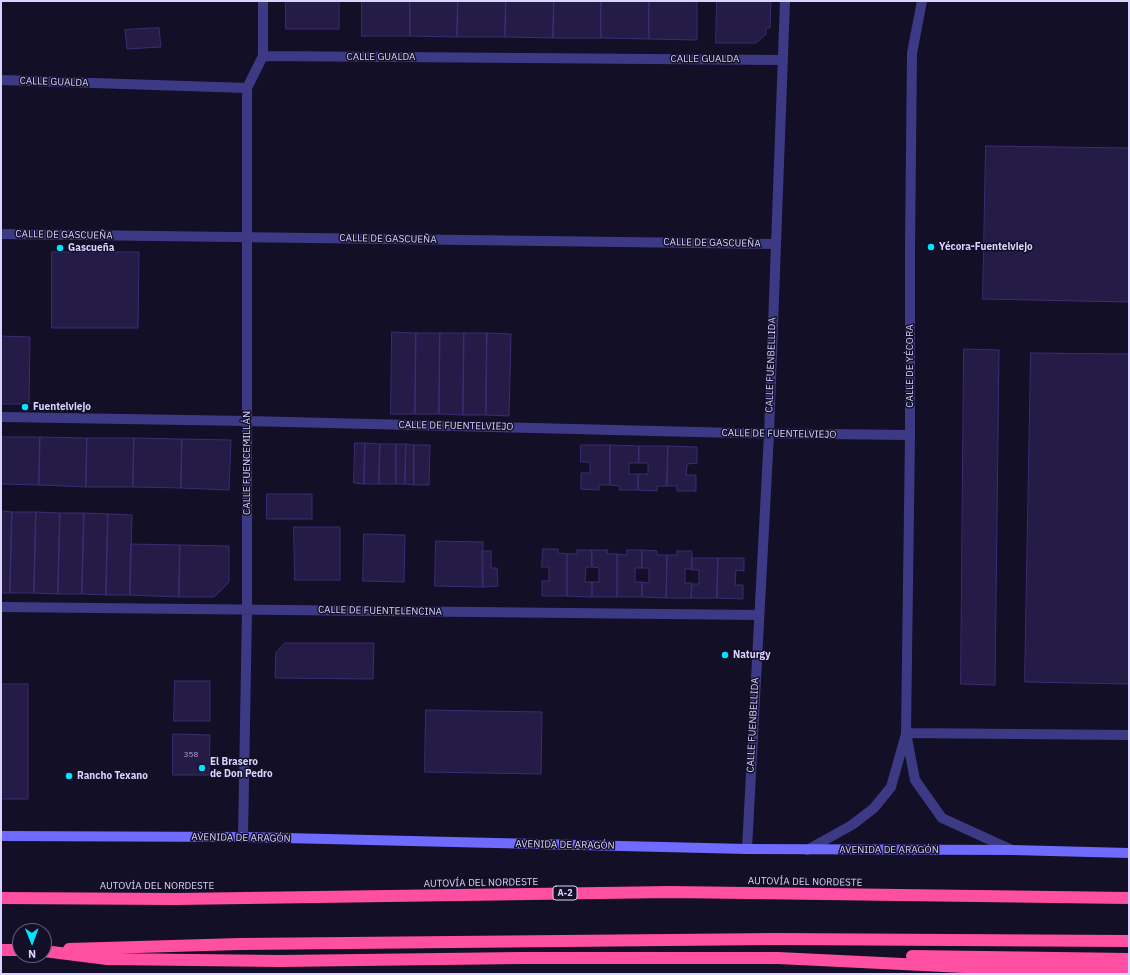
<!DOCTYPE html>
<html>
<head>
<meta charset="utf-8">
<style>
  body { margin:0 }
  #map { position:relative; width:1130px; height:975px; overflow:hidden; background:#130f26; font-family:"IBM Plex Sans",sans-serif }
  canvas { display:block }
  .frame { position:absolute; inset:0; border:2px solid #d9d4ff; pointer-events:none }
  .north { position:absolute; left:12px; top:923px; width:40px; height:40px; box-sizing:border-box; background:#130f26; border:1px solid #625e7d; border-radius:50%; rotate:179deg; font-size:11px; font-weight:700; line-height:16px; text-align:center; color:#d9d4ff }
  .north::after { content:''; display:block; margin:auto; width:14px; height:18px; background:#00e5ff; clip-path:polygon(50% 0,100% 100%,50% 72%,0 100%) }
</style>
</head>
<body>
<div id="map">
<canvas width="1130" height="975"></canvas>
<div class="frame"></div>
<div class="north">N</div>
</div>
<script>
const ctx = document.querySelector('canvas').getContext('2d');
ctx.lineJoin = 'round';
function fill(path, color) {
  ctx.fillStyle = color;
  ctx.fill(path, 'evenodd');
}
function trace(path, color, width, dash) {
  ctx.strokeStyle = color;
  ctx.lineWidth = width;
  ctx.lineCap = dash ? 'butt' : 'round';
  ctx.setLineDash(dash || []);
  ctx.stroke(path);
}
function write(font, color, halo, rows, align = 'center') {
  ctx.font = font + ' "IBM Plex Sans",sans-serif';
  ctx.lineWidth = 3;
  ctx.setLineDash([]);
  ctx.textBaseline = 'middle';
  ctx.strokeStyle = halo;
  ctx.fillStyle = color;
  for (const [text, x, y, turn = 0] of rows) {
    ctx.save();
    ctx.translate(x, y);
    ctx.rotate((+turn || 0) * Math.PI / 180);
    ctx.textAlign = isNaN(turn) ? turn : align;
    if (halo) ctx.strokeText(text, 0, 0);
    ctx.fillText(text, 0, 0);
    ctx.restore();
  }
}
const building = new Path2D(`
  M286,1H339V29H286Z
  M362,1H410V36H362Z
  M410,1H458L457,37L410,36Z
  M458,1H506L505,37H457Z
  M506,1H554L553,38L505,37Z
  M554,1H601V38H553Z
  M601,1H649V39L601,38Z
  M649,1H697V40L649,39Z
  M717,1H771L770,28H766V34L756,43H716Z
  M159,28L161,47L127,49L125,30Z
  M986,146L1129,148V302L983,299Z
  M52,252H139L138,328H52Z
  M392,332L416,333L415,414H391Z
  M416,333H440L439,414H415Z
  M440,333H464L463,415L439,414Z
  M464,333H487L486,415H463Z
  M487,333L511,334L509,416L486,415Z
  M1,336L30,337L29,404H1Z
  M964,349L999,350L995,685L961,684Z
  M1031,353L1129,354V684L1025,682Z
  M1,437H40L39,485L1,484Z
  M40,437L87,438L86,487L39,485Z
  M87,438H134L133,487H86Z
  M134,438L182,439L181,488L133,487Z
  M182,439L231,440L229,490L181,488Z
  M355,443H365L364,484L354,483Z
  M365,443L380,444L379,484H364Z
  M380,444H396V484H379Z
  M396,444H406L405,484H396Z
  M406,444L414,445V485L405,484Z
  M414,445H430L429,485H414Z
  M581,445H610V485H599V490L581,489V473H590V462H581Z
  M610,445L639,446V463H629V474H638V490H619L620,486L610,485Z
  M639,446H668L667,486H657V491L638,490V474H648V463H639Z
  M668,446L697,447V463L687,464L686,475H696V491H677V486H667Z
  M267,494H312V519H267Z
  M1,511L12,512L10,593H1Z
  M12,512H36L34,593H10Z
  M36,512L60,513L58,594L34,593Z
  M60,513H84L82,594H58Z
  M84,513L108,514L106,595L82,594Z
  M108,514L132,515L130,595H106Z
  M294,527H340V580H295Z
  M364,534L405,535L404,582L363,581Z
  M436,541L483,542V587L435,586Z
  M131,544L180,545L179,597L130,595Z
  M180,545L229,546V582L214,597H179Z
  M543,549H558V553L567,554V596H542V581H549V567H542Z
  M577,550H592V567H586L585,582H592V597L567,596V554H577Z
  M592,550H608L607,554H617V597H592V582H599V568L592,567Z
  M627,550H642V568H635V582H642V597H617V554L627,555Z
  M642,550L657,551V555H667L666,598L642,597V582L649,583V568H642Z
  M482,551H491V568H497L498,586L483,587Z
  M677,551H692V569H685V583H692L691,598H666L667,555H677Z
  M692,558H718L717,598H691L692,584H699V570H692Z
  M718,558H744V571L736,570L735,585H743V599L717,598Z
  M285,643H374L373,679L275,678L276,653Z
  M175,681H210V721H174Z
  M1,684H28V799H1Z
  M426,710L542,712L541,774L425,772Z
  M173,734L210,735L209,775H173Z`);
fill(building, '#241b47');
trace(building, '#3b2d73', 1);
trace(new Path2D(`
  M922,1L912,53L910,247V435L906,733L915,780L942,818L1012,850
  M263,56V1
  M1,80L247,88
  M1,234L775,244
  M1,417L247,421L737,433L910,435
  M1,607L758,615
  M906,733L1129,735
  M243,837L247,610V88L263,56L782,60
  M747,849L769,434L785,1
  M807,850L852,825L874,808L891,787L906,734`), '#3d3a85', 10);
trace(new Path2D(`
  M1,836L243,837L747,849L1012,850L1129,853`), '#6f6bff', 10);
trace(new Path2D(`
  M1,898L176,899L671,892L1129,898
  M69,949L240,944L775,939L1129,941
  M1,950H20
  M44,951L107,959L280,961L521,958H778L964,967L1129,970
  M912,956L1129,959`), '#ff4fa3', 12);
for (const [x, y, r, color] of [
  [931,247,4,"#00e5ff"],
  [60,248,4,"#00e5ff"],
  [25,407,4,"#00e5ff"],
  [725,655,4,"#00e5ff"],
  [202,768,4,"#00e5ff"],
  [69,776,4,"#00e5ff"]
]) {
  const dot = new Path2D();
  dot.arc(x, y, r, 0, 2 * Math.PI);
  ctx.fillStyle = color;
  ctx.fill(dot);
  trace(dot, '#130f26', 1.5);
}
write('8px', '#aca6d1', null, [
  ["358",191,755]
]);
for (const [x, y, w] of [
  [565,893,24]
]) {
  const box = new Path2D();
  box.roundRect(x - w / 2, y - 7, w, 14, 3);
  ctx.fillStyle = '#130f26';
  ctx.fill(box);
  trace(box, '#d9d4ff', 1);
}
write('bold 9px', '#d9d4ff', null, [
  ["A-2",565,893]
]);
write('10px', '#d9d4ff', '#130f26', [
  ["CALLE GUALDA",381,57],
  ["CALLE GUALDA",705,59],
  ["CALLE GUALDA",54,82,2],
  ["CALLE DE GASCUEÑA",64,235,1],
  ["CALLE DE GASCUEÑA",388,239,1],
  ["CALLE DE GASCUEÑA",712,243,1],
  ["CALLE FUENBELLIDA",771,365,-88],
  ["CALLE DE YÉCORA",910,366,-90],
  ["CALLE DE FUENTELVIEJO",456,426,1],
  ["CALLE DE FUENTELVIEJO",779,434,1],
  ["CALLE FUENCEMILLÁN",247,463,-90],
  ["CALLE DE FUENTELENCINA",380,611,1],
  ["CALLE FUENBELLIDA",753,725,-87],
  ["AVENIDA DE ARAGÓN",241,838,1],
  ["AVENIDA DE ARAGÓN",565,845,1],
  ["AVENIDA DE ARAGÓN",889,850],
  ["AUTOVÍA DEL NORDESTE",805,882,1],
  ["AUTOVÍA DEL NORDESTE",481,883,-1],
  ["AUTOVÍA DEL NORDESTE",157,886]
]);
write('bold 10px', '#d9d4ff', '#130f26', [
  ["Yécora-Fuentelviejo",939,247],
  ["Gascueña",68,248],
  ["Fuentelviejo",33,407],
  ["Naturgy",733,655],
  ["El Brasero",210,762],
  ["de Don Pedro",210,774],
  ["Rancho Texano",77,776]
], 'left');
</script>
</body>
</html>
